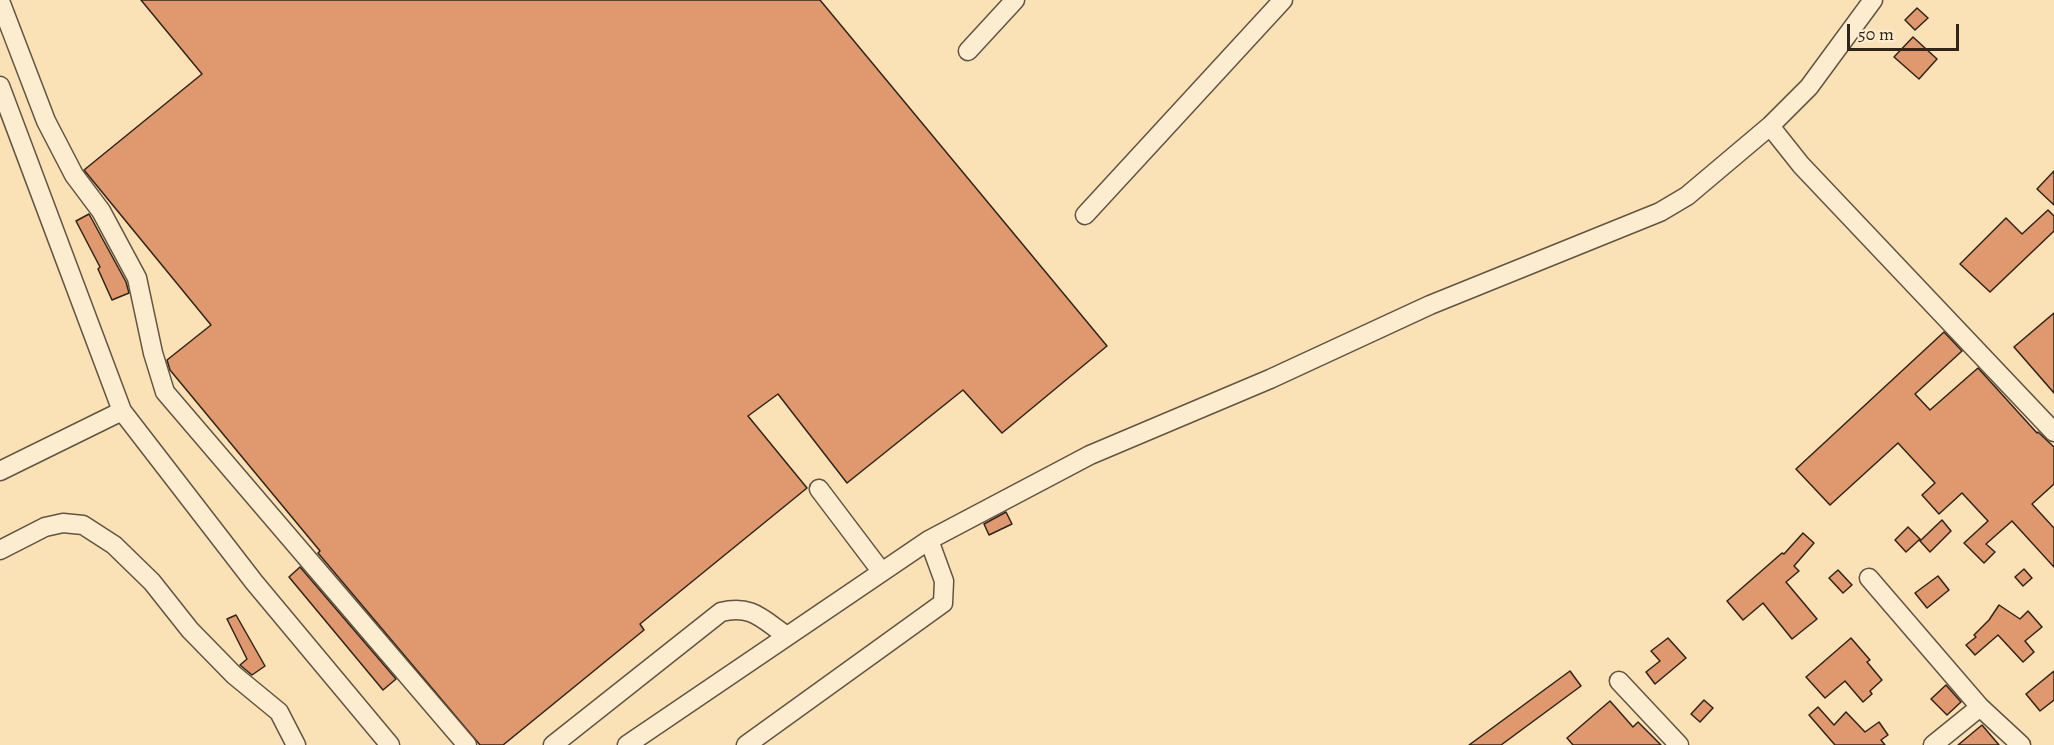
<!DOCTYPE html>
<html>
<head>
<meta charset="utf-8">
<style>
  body { margin:0 }
  #map { position:relative; width:2054px; height:745px; overflow:hidden; background:#fae2b6; font-family:Alegreya,serif }
  canvas { display:block }
  .scale { position:absolute; left:1847px; top:24px; width:112px; height:27px; box-sizing:border-box; border:3px solid #30241b; border-top:0; padding-left:8px; font-size:18px; line-height:21px; white-space:nowrap; color:#30241b; -webkit-text-stroke:4px #fcecd0; paint-order:stroke }
</style>
</head>
<body>
<div id="map">
<canvas width="2054" height="745"></canvas>
<div class="scale">50 m</div>
</div>
<script>
const ctx = document.querySelector('canvas').getContext('2d');
ctx.lineJoin = 'round';
function fill(path, color) {
  ctx.fillStyle = color;
  ctx.fill(path, 'evenodd');
}
function trace(path, color, width, dash) {
  ctx.strokeStyle = color;
  ctx.lineWidth = width;
  ctx.lineCap = dash ? 'butt' : 'round';
  ctx.setLineDash(dash || []);
  ctx.stroke(path);
}
const building = new Path2D(`
  M141,0H820L1107,346L1002,433L963,390L847,483L778,394L748,416L807,488L640,624L644,630L503,745H480L318,553L320,551L170,370L167,360L211,325L84,170L202,74Z
  M1917,8L1928,18L1915,30L1905,20Z
  M1913,37L1937,59L1919,79L1894,57Z
  M2054,171V205L2037,189Z
  M2048,210L2054,216V231L1990,292L1960,264L2006,218L2022,234Z
  M89,214L126,282L129,293L112,300L98,269L100,267L76,221Z
  M2054,313V393L2014,347Z
  M1944,332L1962,351L1915,394L1930,410L1978,368L2037,433L2038,432L2054,447V484L2032,504L2054,528V567L2012,521L1986,544L1995,552L1984,563L1964,543L1988,521L1962,493L1939,514L1922,495L1935,483L1898,443L1830,505L1796,469Z
  M1006,512L1012,524L989,535L984,524Z
  M1942,520L1951,531L1930,552L1920,541Z
  M1908,527L1920,539L1906,552L1895,540Z
  M1803,533L1814,543L1794,566L1799,571L1786,582L1817,619L1792,639L1763,603L1743,620L1727,601L1782,553L1784,554Z
  M300,567L396,679L383,690L289,577Z
  M2024,569L2032,578L2023,586L2015,577Z
  M1838,570L1852,585L1843,593L1829,578Z
  M1938,576L1949,590L1927,608L1915,593Z
  M1999,605L2020,619L2028,611L2042,627L2025,641L2034,652L2023,662L1998,635L1975,655L1966,645L1976,637L1974,635L1989,620Z
  M236,615L265,666L252,675L240,665L247,659L227,619Z
  M1668,638L1686,658L1655,684L1646,672L1660,661L1651,651Z
  M1851,638L1870,660L1867,662L1882,680L1870,691L1872,694L1863,702L1845,681L1825,698L1806,677Z
  M1570,671L1581,686L1501,745H1469Z
  M2054,671V700L2040,711L2026,694Z
  M1946,685L1961,702L1947,715L1931,699Z
  M1704,700L1713,708L1700,722L1691,714Z
  M1610,701L1633,727L1638,722L1661,745H1573L1567,738Z
  M1818,707L1834,725L1846,712L1865,732L1879,722L1888,735L1881,740L1885,745H1835L1809,715Z
  M1982,725L1999,745H1958Z`);
fill(building, '#e0986e');
trace(building, '#30241b', 1.5);
const minor = new Path2D(`
  M0,1L46,121L74,175L101,211L137,278L153,353L165,392L467,745
  M968,51L1015,0
  M0,86L122,411L254,582L390,745
  M1770,126L1801,165L2054,432
  M1085,215L1283,0
  M0,471L122,411
  M819,489L881,571
  M0,550L45,527L63,523L83,525L114,545L152,582L190,630L234,675L279,712L296,745
  M1869,578L1980,707L2021,745
  M1619,681L1679,745
  M553,745L721,612C752,604 763,620 787,636
  M627,745L929,540L1090,455L1270,379L1430,305L1660,212L1687,196L1770,126L1809,87L1873,0
  M746,745L943,603L944,581L929,540
  M1933,745L1980,707`);
trace(minor, '#625442', 21);
trace(minor, '#fcecd0', 18);
</script>
</body>
</html>
